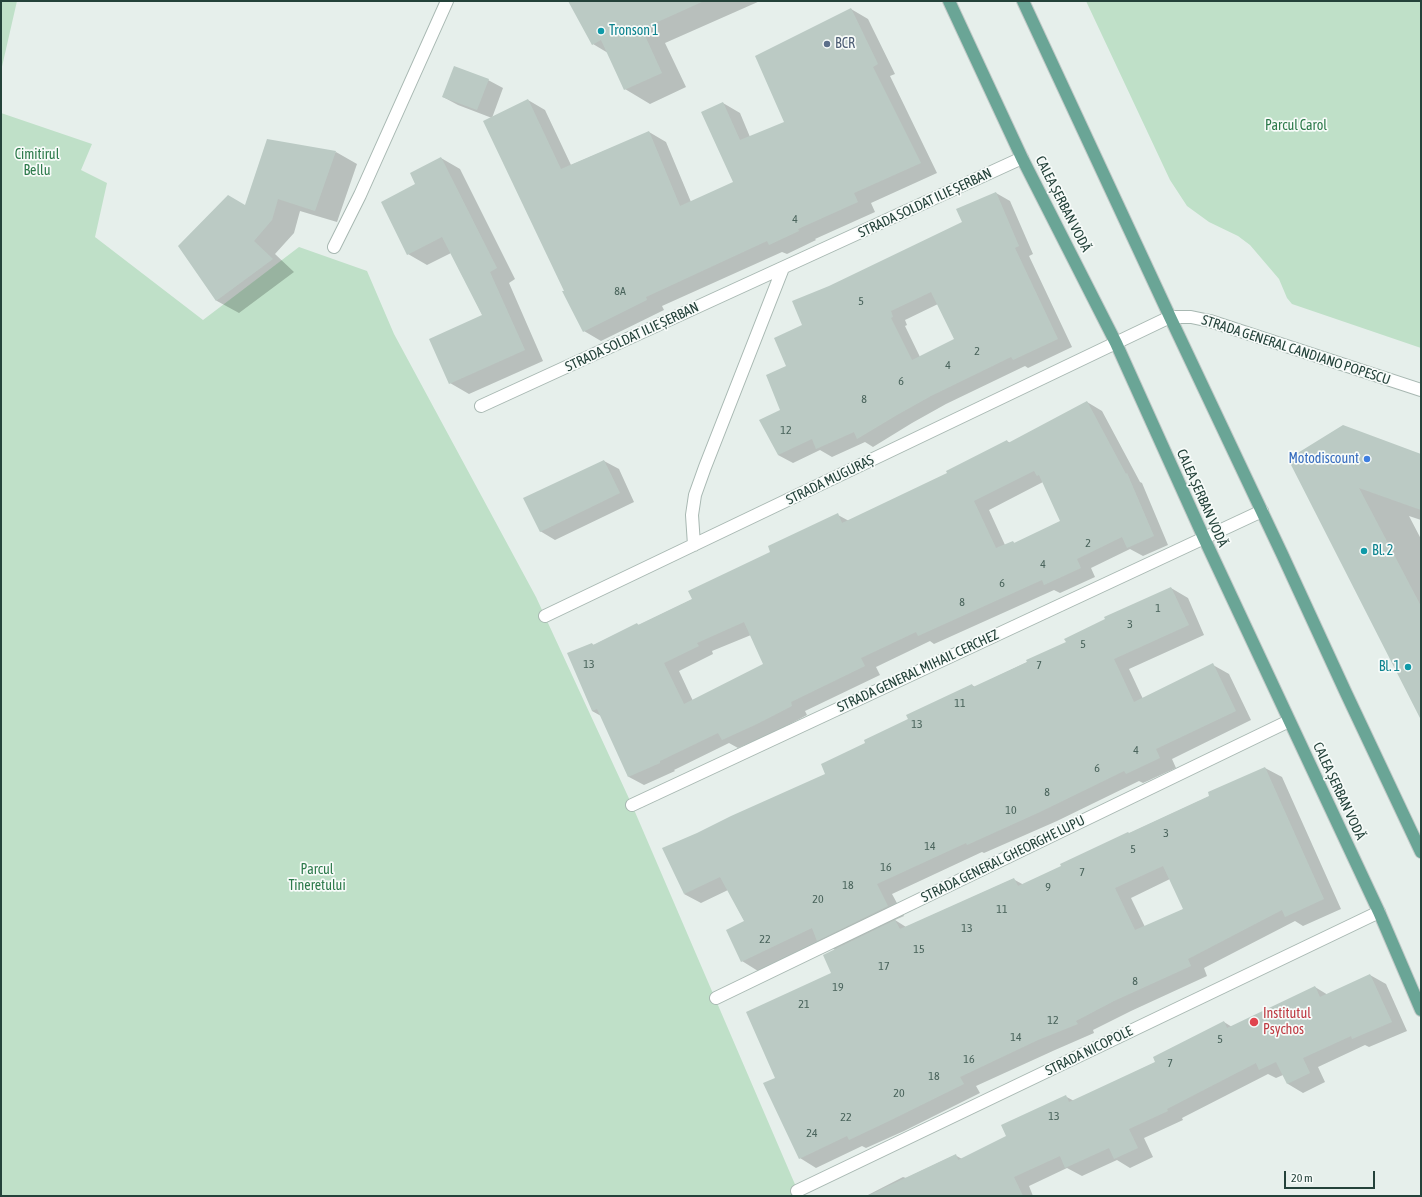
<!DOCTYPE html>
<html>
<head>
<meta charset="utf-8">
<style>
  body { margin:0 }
  #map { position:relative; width:1422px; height:1197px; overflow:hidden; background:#e6efeb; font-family:"Asap Condensed",sans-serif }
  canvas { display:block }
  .frame { position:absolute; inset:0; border:2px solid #24423a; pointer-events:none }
  .scale { position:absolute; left:1284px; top:1171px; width:91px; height:18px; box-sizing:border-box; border:2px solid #24423a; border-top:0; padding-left:5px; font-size:12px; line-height:14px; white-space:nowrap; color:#24423a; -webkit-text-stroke:3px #f7fbf9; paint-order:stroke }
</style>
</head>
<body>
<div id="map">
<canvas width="1422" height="1197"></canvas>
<div class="frame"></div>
<div class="scale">20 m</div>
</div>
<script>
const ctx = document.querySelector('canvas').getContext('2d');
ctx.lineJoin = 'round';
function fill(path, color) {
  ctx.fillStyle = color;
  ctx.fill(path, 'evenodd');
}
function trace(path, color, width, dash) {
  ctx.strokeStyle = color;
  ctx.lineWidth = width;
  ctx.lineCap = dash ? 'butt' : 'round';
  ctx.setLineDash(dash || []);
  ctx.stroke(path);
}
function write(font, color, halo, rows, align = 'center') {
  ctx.font = font + ' "Asap Condensed",sans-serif';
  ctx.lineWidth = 3.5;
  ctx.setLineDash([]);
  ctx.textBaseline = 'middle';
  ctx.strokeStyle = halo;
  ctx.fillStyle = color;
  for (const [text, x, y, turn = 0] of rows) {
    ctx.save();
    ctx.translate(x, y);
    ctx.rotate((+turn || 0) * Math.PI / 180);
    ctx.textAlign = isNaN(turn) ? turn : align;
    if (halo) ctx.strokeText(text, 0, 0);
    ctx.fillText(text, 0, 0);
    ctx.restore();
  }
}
fill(new Path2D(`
  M1,1H17L1,71Z
  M1086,1H1421V348L1292,304L1287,298L1279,279L1250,245L1238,236L1209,222L1187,206L1170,180Z
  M1,113L92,144L81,170L107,183L95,237L203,320L299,247L367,271L394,334L536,597L632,805L800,1196H1Z`), '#bfe0c8');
fill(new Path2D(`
  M569,1H760L665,43L686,87L650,104L625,89L608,53L593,44Z
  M851,9L868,19L895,74L890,76L937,173L871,203L875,212L815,239L816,240L787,254L782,252L662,306L664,310L601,341L584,331L565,291L528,100L545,110L571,165L649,132L666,142L691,202L734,183L723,103L740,113L750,137L785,123Z
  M488,80L503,88L492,118L458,105L443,97Z
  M336,152L357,164L337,222L300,211L294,233L275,254L294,272L239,313L217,301L179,246Z
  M441,158L460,169L515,279L509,283L543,361L469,394L450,383L483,316L451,253L427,265L408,254L417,184Z
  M996,193L1010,201L1033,254L1029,256L1072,347L1028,368L1025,366L946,404L912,423L873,447L865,442L832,457L820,450L793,463L778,455L782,410L787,367L803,326L830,287L963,223ZM938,304L955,340L920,357L905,326L907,325L905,320Z
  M1087,402L1102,411L1140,482L1142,483L1168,545L1143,556L1130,549L1091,568L1095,577L1060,593L1054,590L934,644L930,641L876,667L880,675L805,711L807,715L773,733L738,748L729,743L674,770L675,771L644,785L629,777L601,716L592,711V644L594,645L637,624L639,625L693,599L838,515L849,521L948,474L1007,441L1010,443ZM1043,482L1061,521L1016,544L1013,542L1005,545L989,510ZM751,635L765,664L693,701L679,671L713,654L712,651Z
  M1421,455V520L1409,516L1421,539V718L1290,460Z
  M604,461L619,469L634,502L555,540L540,531Z
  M1171,588L1188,598L1204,635L1129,669L1143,699L1213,665L1229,674L1251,720L1172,759L1176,768L1143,783L1139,781L1057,821L984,853L982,852L892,894L904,916L895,920L906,927L1013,879L1024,885L1130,833L1210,796L1265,768L1282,777L1341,909L1303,926L1295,921L1204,968L1207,976L1131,1011L1093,1030L1094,1033L1055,1050L976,1086L980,1093L904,1131L866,1148L862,1146L816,1168L800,1158L833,974L835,950L820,941L758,971L742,961L745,922L728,890L701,903L684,894L826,774L866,744L972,685L975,687L1067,643ZM1170,879L1184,909L1145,927L1131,898Z
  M1370,975L1386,984L1407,1031L1369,1047L1365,1045L1318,1067L1325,1082L1303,1093L1288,1084L1283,1075L1276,1078L1268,1074L1182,1118L1183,1120L1144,1138L1153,1157L1130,1168L1117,1160L1082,1176L1067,1168L1029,1186L1033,1196H866L903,1177L906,1178L955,1155L962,1159L1008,1136L1065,1096L1074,1101L1156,1062L1224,1022L1232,1027L1315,987L1328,995Z`), '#0003');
fill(new Path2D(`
  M568,1H704L642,29L662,73L624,90L601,40L592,45Z
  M851,8L878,64L873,67L921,163L854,193L858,202L798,229L799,231L769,245L767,241L646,297L647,300L583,332L562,291H564L483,121L528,99L561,169L649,131L680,206L733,182L701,112L723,102L740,140L784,122L755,56Z
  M454,66L489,79L477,110L442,97Z
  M267,139L336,151L315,211L278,199L272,220L254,241L273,259L216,301L178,246L228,195L245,205Z
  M441,157L497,268L490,272L525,350L449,384L429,339L482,315L442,237L407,255L381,202L415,184L410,173Z
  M996,192L1019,246L1015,248L1058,339L1013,360L1011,357L931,396L897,415L857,439L854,432L816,449L812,439L778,455L759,420L780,410L766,375L786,366L774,338L802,325L792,301L829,286L962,222L956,209ZM931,292L954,339L912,360L891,318L893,317L891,311Z
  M1087,401L1126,474L1127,473L1154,536L1127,548L1122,537L1077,559L1081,568L1044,585L1042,580L918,636L916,632L861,658L865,666L791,702L792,706L757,724L722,740L718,733L660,761V763L628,777L597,709L592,711L567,653L592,643L593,645L637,623L638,625L692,599L688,591L770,552L768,546L838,513L842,523L947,473L946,471L1007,440L1008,443ZM1034,471L1037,476L1039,475L1060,521L1014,543L1013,541L996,548L974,501ZM744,622L763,664L684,704L664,663L699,646L697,643Z
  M1343,425L1421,454V510L1359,488L1421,606V720L1288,459Z
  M604,460L620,493L540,532L523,498Z
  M1171,587L1189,625L1114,659L1134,702L1213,663L1236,711L1156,749L1160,758L1126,774L1124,771L1040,812L967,845L966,843L877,884L888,906L817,941L812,928L741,962L726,930L744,921L720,877L684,894L662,848L697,833L731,816L825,774L821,764L865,743L864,740L908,719L906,715L972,684L973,687L1027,662L1026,660L1066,642L1064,639L1105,619L1104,617Z
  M1265,767L1324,899L1285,917L1282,910L1188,959L1191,966L1114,1001L1076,1021L1078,1024L1038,1040L960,1077L964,1084L887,1122L849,1140L847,1136L799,1159L763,1083L775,1078L746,1012L831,973L823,955L895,920L900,929L1014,878L1018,886L1061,866L1060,864L1128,832L1129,833L1209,796L1208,792ZM1163,866L1183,909L1135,930L1115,888Z
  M1370,974L1392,1022L1352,1039L1351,1036L1303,1058L1310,1073L1287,1084L1276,1062L1259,1070L1256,1063L1167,1109L1168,1111L1129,1129L1138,1148L1114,1159L1109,1148L1065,1168L1060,1156L1014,1177L1023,1196H867L956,1154L958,1160L1006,1136L1001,1125L1066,1095L1069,1102L1155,1062L1153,1057L1224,1021L1227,1028L1315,986L1320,997Z`), '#bbcac4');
const minor = new Path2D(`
  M334,247L360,195L447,1
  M481,406L1022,158
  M694,545L692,515L695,495L705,467L783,268
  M545,616L1170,317H1191L1210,321L1421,390
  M632,805L1262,511
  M716,998L1289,721
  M797,1191L1379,912`);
const primary = new Path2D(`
  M949,1L1022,158L1116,343L1204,538L1379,912L1421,1010
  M1023,1L1170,317L1282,554L1346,693L1421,852`);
trace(minor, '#a8b8b2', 14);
trace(primary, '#c2cac8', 14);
trace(minor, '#fff', 12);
trace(primary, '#6aa596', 12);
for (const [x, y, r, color] of [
  [601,31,4,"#0f9aa8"],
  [827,44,4,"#5c6f8a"],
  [1367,459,4,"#3f7fe0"],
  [1364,551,4,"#0f9aa8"],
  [1408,667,4,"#0f9aa8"],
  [1254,1022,5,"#e0444e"]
]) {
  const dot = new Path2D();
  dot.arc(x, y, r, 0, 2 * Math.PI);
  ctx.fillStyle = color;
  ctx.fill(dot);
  trace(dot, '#f7fbf9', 1.5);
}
write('12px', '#4a645c', null, [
  ["4",795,219],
  ["8A",620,291],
  ["5",861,301],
  ["2",977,351],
  ["4",948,365],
  ["6",901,381],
  ["8",864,399],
  ["12",786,430],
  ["2",1088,543],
  ["4",1043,564],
  ["6",1002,583],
  ["8",962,602],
  ["1",1158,608],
  ["3",1130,624],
  ["5",1083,644],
  ["13",589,664],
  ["7",1039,665],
  ["11",960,703],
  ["13",917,724],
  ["4",1136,750],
  ["6",1097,768],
  ["8",1047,792],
  ["10",1011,810],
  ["3",1166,833],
  ["14",930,846],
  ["5",1133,849],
  ["16",886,867],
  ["7",1082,872],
  ["18",848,885],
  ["9",1048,887],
  ["20",818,899],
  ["11",1002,909],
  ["13",967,928],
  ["22",765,939],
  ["15",919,949],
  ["17",884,966],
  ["8",1135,981],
  ["19",838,987],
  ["21",804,1004],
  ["12",1053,1020],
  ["14",1016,1037],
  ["5",1220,1039],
  ["16",969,1059],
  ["7",1170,1063],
  ["18",934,1076],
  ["20",899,1093],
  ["13",1054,1116],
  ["22",846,1117],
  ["24",812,1133]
]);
write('14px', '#0d838f', '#f7fbf9', [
  ["Tronson 1",609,31],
  ["Bl. 2",1372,551],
  ["Bl. 1",1400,667,"right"]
], 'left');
write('14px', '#4e5e75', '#f7fbf9', [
  ["BCR",835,44]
], 'left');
write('14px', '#2d7a4b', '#f7fbf9', [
  ["Parcul Carol",1296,126],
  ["Cimitirul",37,155],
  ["Bellu",37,171],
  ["Parcul",317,870],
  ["Tineretului",317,886]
]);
write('14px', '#24423a', '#f7fbf9', [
  ["STRADA SOLDAT ILIE ȘERBAN",925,203,-25],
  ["CALEA ȘERBAN VODĂ",1063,204,63],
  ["STRADA SOLDAT ILIE ȘERBAN",632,337,-25],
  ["STRADA GENERAL CANDIANO POPESCU",1296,350,18],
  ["STRADA MUGURAȘ",830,480,-26],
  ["CALEA ȘERBAN VODĂ",1202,498,66],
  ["STRADA GENERAL MIHAIL CERCHEZ",918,671,-25],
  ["CALEA ȘERBAN VODĂ",1339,791,65],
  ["STRADA GENERAL GHEORGHE LUPU",1003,859,-26],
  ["STRADA NICOPOLE",1089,1051,-26]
]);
write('14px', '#366cbe', '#f7fbf9', [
  ["Motodiscount",1359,459]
], 'right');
write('14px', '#be3a42', '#f7fbf9', [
  ["Institutul",1263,1014],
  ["Psychos",1263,1030]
], 'left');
</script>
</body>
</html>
